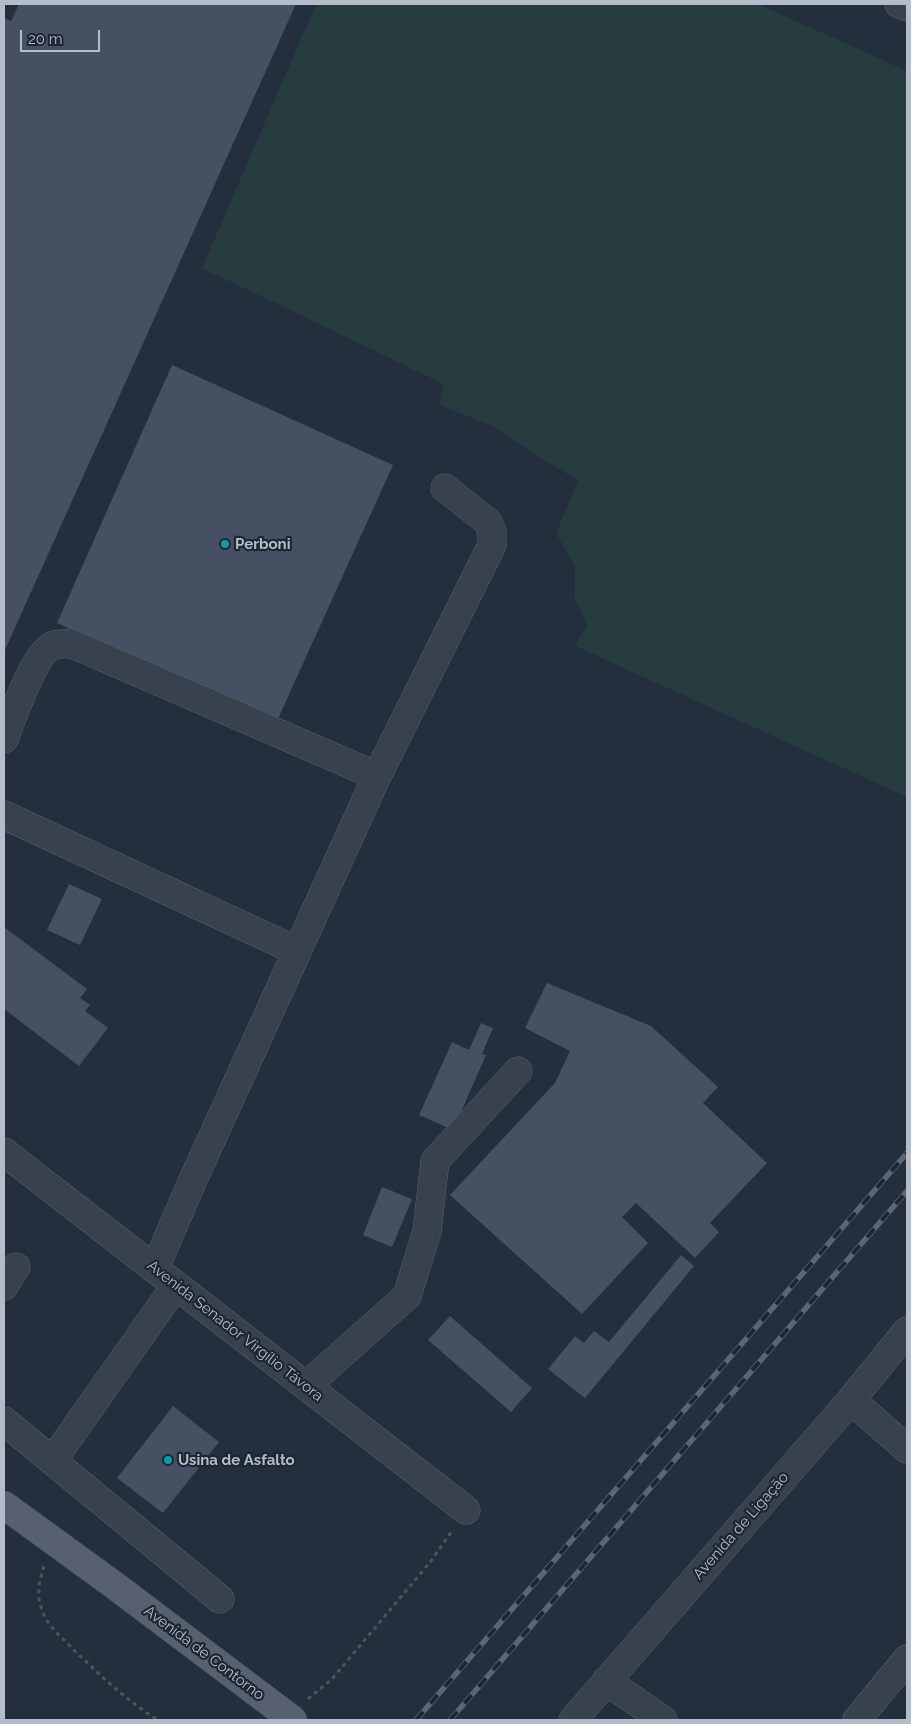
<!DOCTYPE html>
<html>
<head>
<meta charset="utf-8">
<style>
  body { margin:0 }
  #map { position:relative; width:911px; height:1724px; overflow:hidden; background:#242f3e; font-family:Raleway,sans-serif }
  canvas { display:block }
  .frame { position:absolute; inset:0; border:5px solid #b4bcc9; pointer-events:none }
  .scale { position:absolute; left:20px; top:30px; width:80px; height:22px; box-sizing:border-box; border:2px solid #b4bcc9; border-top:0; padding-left:6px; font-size:15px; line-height:18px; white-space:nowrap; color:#b4bcc9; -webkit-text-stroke:4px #1d2633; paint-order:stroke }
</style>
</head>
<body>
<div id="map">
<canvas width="911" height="1724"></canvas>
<div class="frame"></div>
<div class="scale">20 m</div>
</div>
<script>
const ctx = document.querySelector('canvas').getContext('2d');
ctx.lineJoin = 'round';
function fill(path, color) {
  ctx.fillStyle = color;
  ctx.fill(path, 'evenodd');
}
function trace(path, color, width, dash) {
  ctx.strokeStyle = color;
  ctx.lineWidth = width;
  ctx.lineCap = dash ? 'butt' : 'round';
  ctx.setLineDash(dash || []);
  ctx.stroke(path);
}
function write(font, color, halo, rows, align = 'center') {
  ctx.font = font + ' Raleway,sans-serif';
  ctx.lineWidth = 4.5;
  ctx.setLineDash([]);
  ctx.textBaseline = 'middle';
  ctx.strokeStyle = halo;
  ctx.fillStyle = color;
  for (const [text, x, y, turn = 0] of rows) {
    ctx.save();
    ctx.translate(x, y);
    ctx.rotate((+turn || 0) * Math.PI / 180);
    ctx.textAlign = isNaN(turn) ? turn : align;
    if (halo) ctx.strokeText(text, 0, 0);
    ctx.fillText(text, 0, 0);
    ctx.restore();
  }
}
fill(new Path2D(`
  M316,4H758L907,71V797L575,646L587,626L575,598V566L556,533L578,481L492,426L439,405L444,384L202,268Z`), '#263c3f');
fill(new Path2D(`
  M19,4H296L4,652V18L11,21Z
  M172,365L393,465L277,721L57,623Z
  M69,884L102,899L80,945L47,930Z
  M4,927L87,989L80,998L90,1005L85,1011L108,1028L79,1066L4,1009Z
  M547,983L651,1026L718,1087L703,1103L767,1163L710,1223L719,1232L695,1258L636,1203L622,1217L648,1243L582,1314L450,1195L555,1083L570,1051L525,1028Z
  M481,1023L493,1028L482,1054L486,1055L453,1130L419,1115L452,1042L469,1050Z
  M382,1187L412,1199L392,1247L363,1235Z
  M681,1255L694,1266L585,1398L548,1369L575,1336L584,1343L594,1331L609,1342Z
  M450,1316L532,1388L511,1412L428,1340Z
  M173,1406L219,1442L163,1513L117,1478Z`), '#455162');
const minor = new Path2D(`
  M899,4L907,7
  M4,739C12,719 34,652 54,645C59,644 65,644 70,643L377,776
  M4,815L297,951
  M4,1152L466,1510
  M155,1268L192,1182L377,776L492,545V532L488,522L445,488
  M4,1286L16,1267
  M306,1386L407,1296L427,1231L435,1161L518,1071
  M851,1400L907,1449
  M4,1421L220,1599
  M53,1460L176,1285
  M606,1681L663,1720
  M573,1720L851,1400L907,1331
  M857,1720L907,1659`);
const major = new Path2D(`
  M4,1505L114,1585`);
trace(minor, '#565f6c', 29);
trace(major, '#414a57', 29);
trace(new Path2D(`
  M44,1566C40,1579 36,1593 41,1607C46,1626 63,1638 76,1652C102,1677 127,1701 158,1720
  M308,1699L332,1679L431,1561L452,1531`), '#44595c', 3, [4, 4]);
trace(minor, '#38414e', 28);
trace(major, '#56606e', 28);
const rail = new Path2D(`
  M416,1720L907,1153
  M450,1720L907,1191`);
trace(rail, '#5a6575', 5.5);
trace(rail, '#1d2633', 4, [11]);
const majorBridge = new Path2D(`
  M114,1585L293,1720`);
trace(majorBridge, '#414a57', 29, []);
trace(majorBridge, '#56606e', 28);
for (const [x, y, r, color] of [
  [225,544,5,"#0f9aa8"],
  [168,1460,5,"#0f9aa8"]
]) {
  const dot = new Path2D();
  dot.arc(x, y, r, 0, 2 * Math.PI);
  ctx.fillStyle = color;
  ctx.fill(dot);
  trace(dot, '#1d2633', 2);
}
write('bold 15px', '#b4bcc9', '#1d2633', [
  ["Perboni",235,544],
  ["Usina de Asfalto",178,1460]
], 'left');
write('15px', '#b4bcc9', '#1d2633', [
  ["Avenida Senador Virgílio Távora",235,1331,38],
  ["Avenida de Ligação",741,1526,-49],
  ["Avenida de Contorno",204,1653,37]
]);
</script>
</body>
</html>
